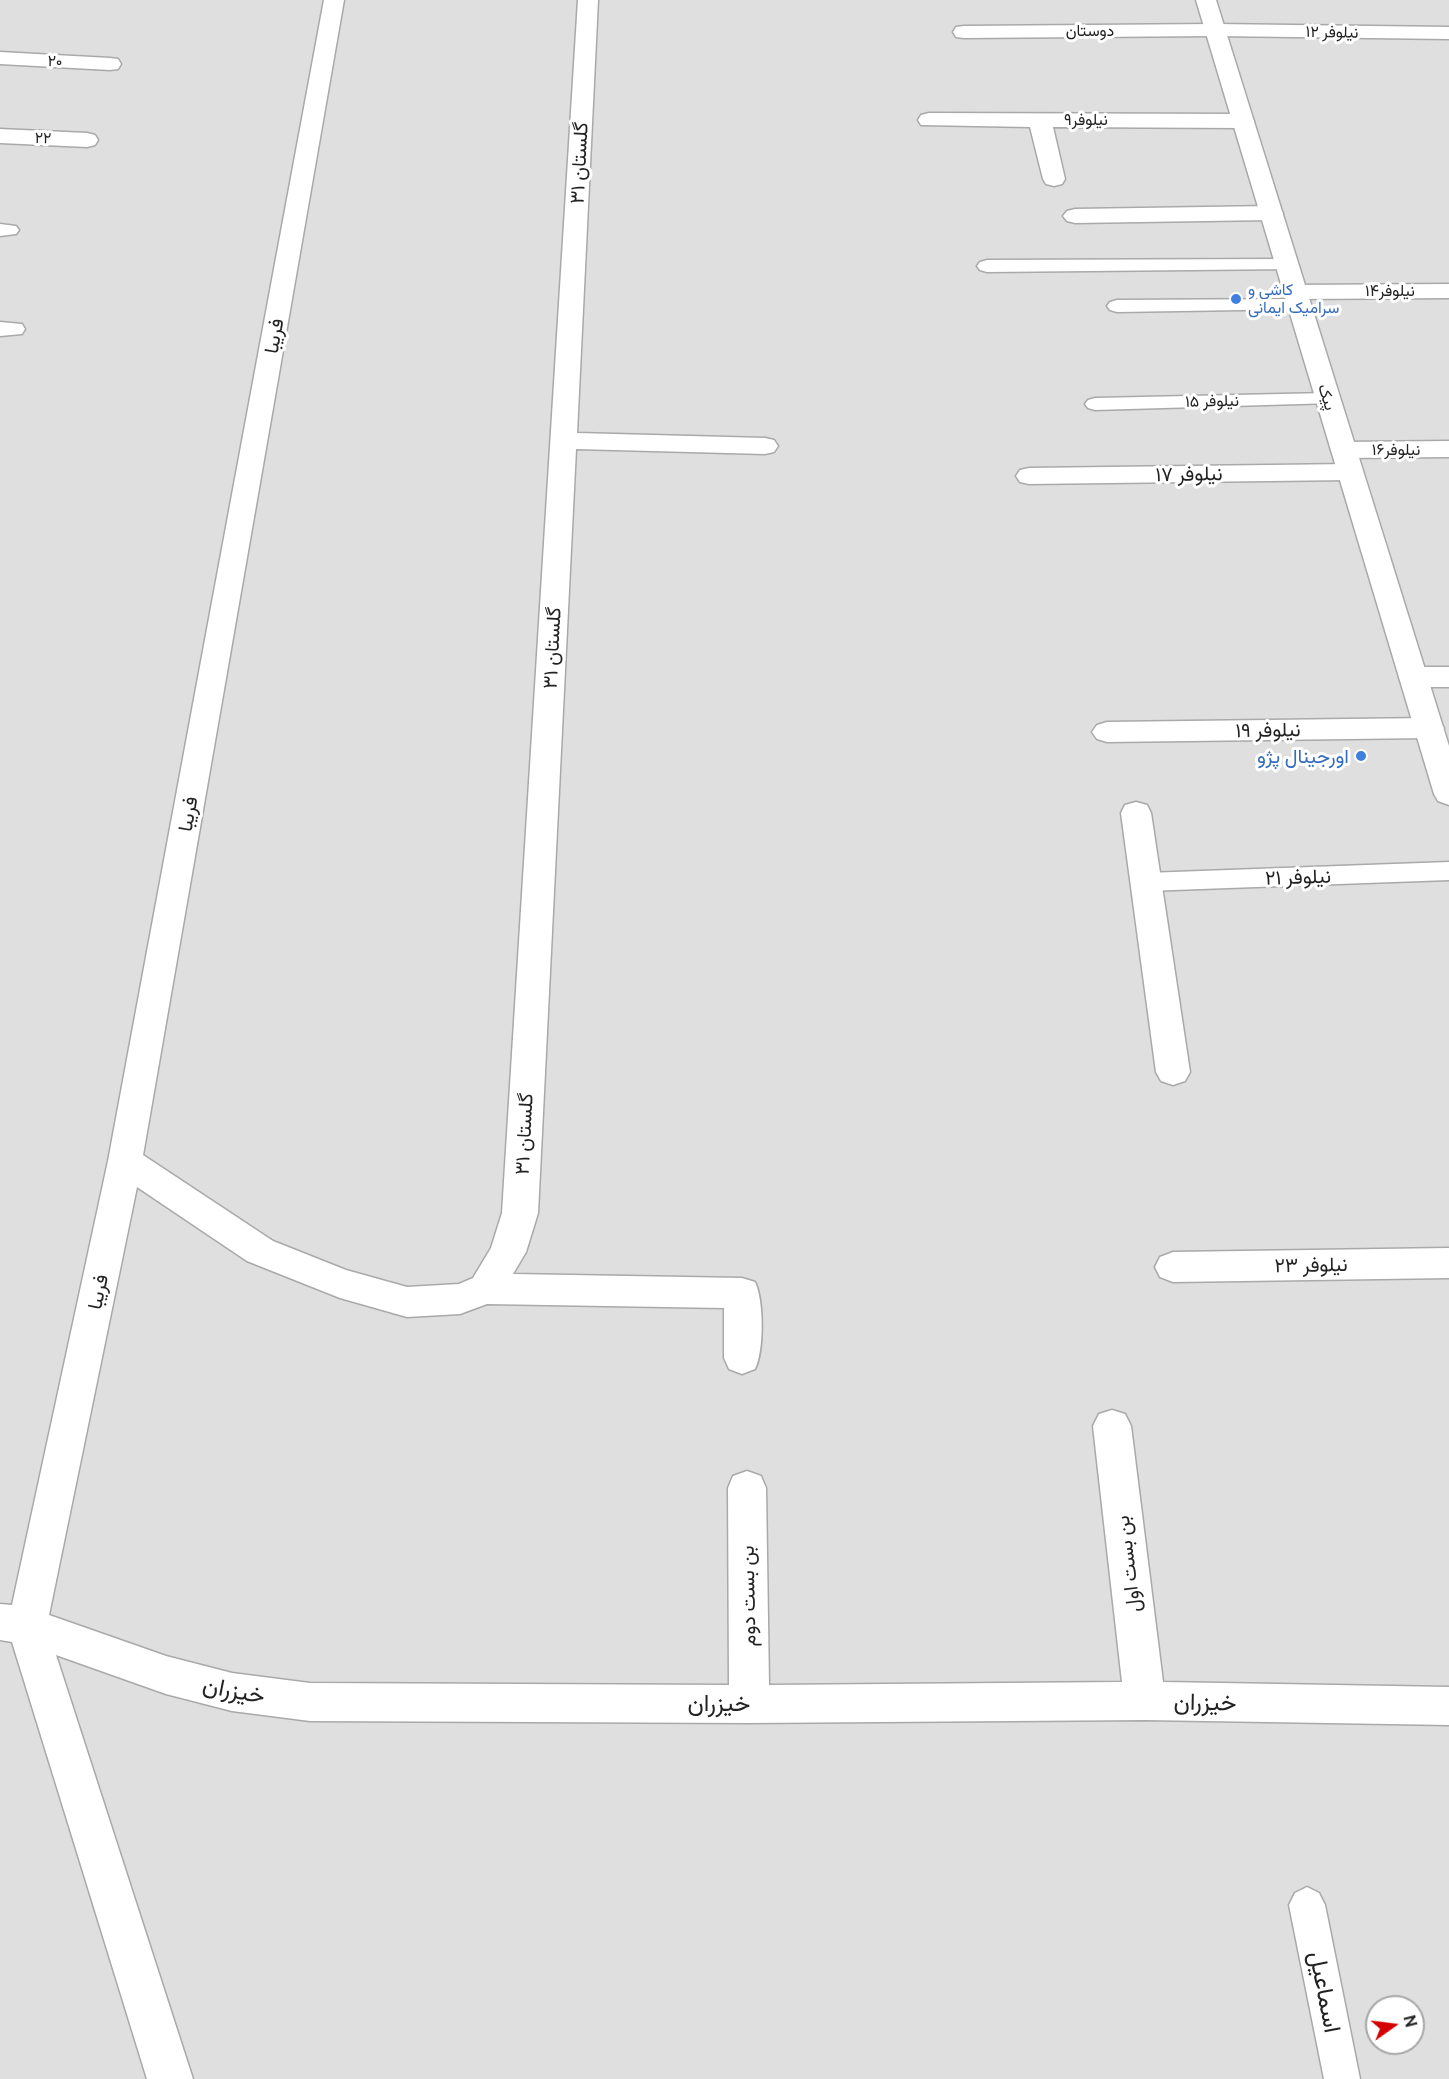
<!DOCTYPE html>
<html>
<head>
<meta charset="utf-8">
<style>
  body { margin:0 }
  #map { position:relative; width:1449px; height:2079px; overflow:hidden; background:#f2efe9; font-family:Ubuntu,sans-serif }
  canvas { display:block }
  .north { position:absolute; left:1365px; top:1995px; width:60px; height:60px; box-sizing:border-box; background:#fff; border:2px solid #a7a7a7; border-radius:50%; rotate:76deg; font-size:16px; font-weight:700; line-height:24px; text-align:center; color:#222 }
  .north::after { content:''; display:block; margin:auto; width:21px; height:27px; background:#d40000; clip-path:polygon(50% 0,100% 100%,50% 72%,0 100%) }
</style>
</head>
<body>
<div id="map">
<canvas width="1449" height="2079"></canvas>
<div class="north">N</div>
</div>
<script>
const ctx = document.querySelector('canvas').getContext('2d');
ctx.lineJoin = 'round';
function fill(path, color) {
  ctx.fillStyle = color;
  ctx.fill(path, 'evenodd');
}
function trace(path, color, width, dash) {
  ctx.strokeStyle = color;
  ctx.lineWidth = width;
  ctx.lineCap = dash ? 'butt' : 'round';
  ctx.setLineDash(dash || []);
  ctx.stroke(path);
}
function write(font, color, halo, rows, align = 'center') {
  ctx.font = font + ' Ubuntu,Vazirmatn,sans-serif';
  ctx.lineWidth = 6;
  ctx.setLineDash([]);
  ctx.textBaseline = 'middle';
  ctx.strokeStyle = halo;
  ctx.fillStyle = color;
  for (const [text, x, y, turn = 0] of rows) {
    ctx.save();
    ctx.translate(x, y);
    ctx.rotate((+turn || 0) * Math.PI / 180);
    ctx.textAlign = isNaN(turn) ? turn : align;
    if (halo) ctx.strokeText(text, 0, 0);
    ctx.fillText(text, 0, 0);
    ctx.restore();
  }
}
fill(new Path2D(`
  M0,0H1449V2079H0ZM1377,2007H1413V2043H1377Z`), '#e0dfdf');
const service = new Path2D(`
  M0,224L16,226L19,230L16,234L0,236Z
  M1287,259L1294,261L1297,265L1294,269L987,272L980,270L977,266L980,262L987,260Z
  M1299,299L1306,301L1309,305L1306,309L1117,312L1110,310L1107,306L1110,302L1117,300Z
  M1328,393L1335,395L1338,399L1335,403L1095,410L1088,408L1085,404L1088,400L1095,398Z
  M1449,862V880L1146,891L1137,889L1133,882L1137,875L1146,873Z
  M1307,1887L1319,1893L1325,1905L1360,2079H1324L1289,1905L1295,1893Z`);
const minor = new Path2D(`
  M324,0H344L143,1155L273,1241L346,1270L407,1287L459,1284L473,1278L491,1248L502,1213L578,0H598L577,433L765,438L774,440L778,446L774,452L765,454L576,449L538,1213L526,1252L513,1274L742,1278L755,1282C764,1301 764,1351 755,1369L742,1374L729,1369L724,1358V1308L487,1304L460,1314L407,1317L340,1298L247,1261L137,1187L49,1615L166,1656L232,1673L310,1683L729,1685L728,1488L733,1476L747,1471L761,1476L766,1488L769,1685L1122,1682L1093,1426L1099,1414L1112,1410L1125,1414L1131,1426L1163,1682L1449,1687V1725L1145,1720L749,1723L310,1721L232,1711L166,1694L56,1655L193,2079H147L12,1642L0,1640V1604L12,1605L108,1161Z
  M1215,24L1449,27V39L1215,36L964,38L956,37L953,32L956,27L964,26Z
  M0,52L110,58L118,59L121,64L118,69L110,70L0,64Z
  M929,113L1243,114L1251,116L1254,121L1251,126L1243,128L1053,127L1065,179L1062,184L1054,186L1046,184L1043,179L1030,127L921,125L918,120L921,115Z
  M0,129L87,133L95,135L98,140L95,145L87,147L0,143Z
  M1271,206L1279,208L1283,213L1279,218L1271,220L1075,223L1067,221L1063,216L1067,211L1075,209Z
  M1449,284V298L1295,299L1286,297L1283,292L1286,287L1295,285Z
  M0,322L22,324L25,329L22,334L0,336Z
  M1449,441V457L1344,458L1335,456L1331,450L1335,444L1344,442Z
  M1350,464L1359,466L1363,472L1359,478L1350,480L1029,484L1020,482L1016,476L1020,470L1029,468Z
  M1413,667H1449V687H1413L1403,684L1399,677L1403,670Z
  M1429,718L1439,721L1444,728L1439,735L1429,738L1107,742L1097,739L1092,732L1097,725L1107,722Z
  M1136,802L1147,805L1151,813L1190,1072L1185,1081L1173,1085L1161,1081L1156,1072L1121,813L1125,805Z
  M1449,1248V1278L1173,1282L1160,1277L1155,1267L1160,1257L1173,1252Z`);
const tertiary = new Path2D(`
  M1196,0H1216L1449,746V805L1438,801L1434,794Z`);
trace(service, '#a9a9a9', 3);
trace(minor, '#a9a9a9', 3);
trace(tertiary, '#a9a9a9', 3);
fill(service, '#fff');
fill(minor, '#fff');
fill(tertiary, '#fff');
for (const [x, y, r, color] of [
  [1236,299,6,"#3f7fe0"],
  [1361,756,6,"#3f7fe0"]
]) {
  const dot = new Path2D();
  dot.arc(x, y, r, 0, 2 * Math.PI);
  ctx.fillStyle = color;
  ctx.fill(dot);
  trace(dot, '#fff', 2);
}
write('16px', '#222', '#fff', [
  ["دوستان",1090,31],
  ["نیلوفر ۱۲",1332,32,1],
  ["۲۰",55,61,3],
  ["نیلوفر۹",1086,120],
  ["۲۲",43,138,2],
  ["نیلوفر۱۴",1390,291],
  ["پیک",1327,397,73],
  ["نیلوفر ۱۵",1212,401,-1],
  ["نیلوفر۱۶",1396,450]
]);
write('16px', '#366cbe', '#fff', [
  ["کاشی و",1248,290],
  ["سرامیک ایمانی",1248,308]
], 'left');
write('20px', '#222', '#fff', [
  ["گلستان ۳۱",579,163,-87],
  ["فریبا",274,336,-80],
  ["نیلوفر ۱۷",1189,474,-1],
  ["گلستان ۳۱",552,648,-87],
  ["نیلوفر ۱۹",1268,730,-1],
  ["فریبا",188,814,-80],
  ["نیلوفر ۲۱",1298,877,-2],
  ["گلستان ۳۱",524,1134,-87],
  ["نیلوفر ۲۳",1311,1265,-1],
  ["فریبا",98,1292,-78],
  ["بن بست اول",1128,1564,-97],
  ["بن بست دوم",748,1596,-91]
]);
write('20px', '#366cbe', '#fff', [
  ["اورجینال پژو",1349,756]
], 'right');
write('24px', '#222', '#fff', [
  ["خیزران",234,1690,11],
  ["خیزران",1205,1702,1],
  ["خیزران",719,1703],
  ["اسماعیل",1325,1992,79]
]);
</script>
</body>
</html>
